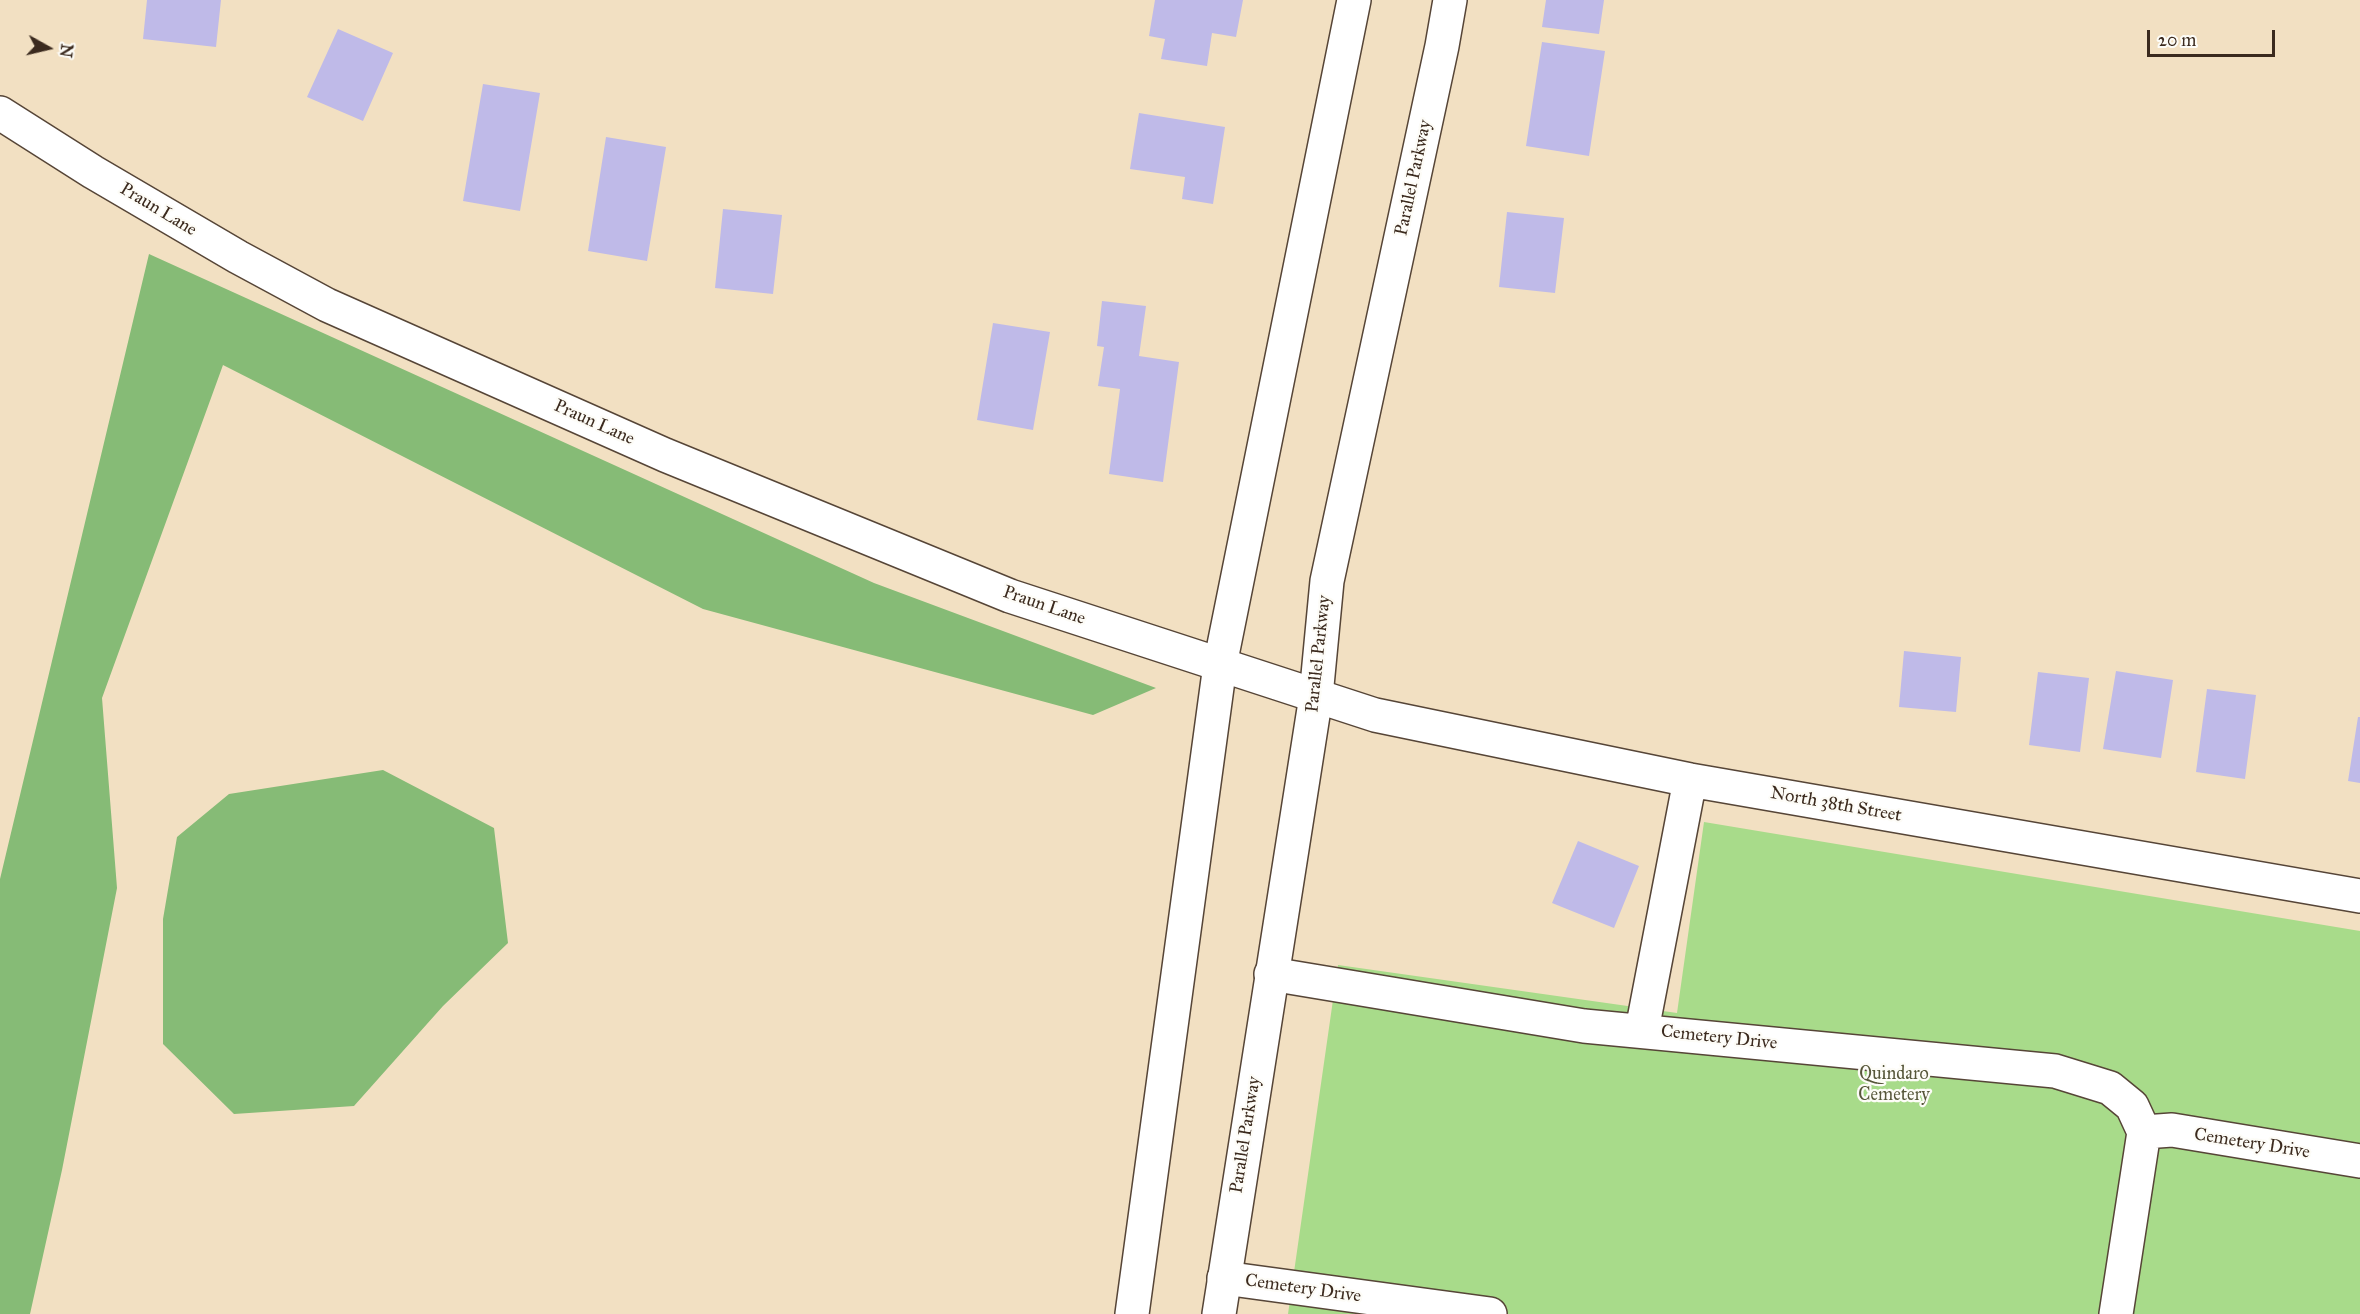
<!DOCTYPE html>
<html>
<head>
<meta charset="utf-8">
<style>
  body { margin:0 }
  #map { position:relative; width:2360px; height:1314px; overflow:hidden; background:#f2e0c2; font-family:"IM FELL Great Primer",serif }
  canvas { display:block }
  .north { position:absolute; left:18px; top:18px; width:60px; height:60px; -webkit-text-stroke:4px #fdfcf7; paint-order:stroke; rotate:98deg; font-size:16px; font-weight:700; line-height:24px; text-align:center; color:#3b2a1e }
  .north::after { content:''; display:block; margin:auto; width:21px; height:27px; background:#3b2a1e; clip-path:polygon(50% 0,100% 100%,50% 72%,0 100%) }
  .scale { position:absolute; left:2147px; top:30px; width:128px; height:27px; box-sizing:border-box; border:3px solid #3b2a1e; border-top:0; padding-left:8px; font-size:18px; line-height:21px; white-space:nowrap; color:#3b2a1e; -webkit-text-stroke:4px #fdfcf7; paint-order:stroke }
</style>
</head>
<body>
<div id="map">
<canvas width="2360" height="1314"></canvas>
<div class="north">N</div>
<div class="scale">20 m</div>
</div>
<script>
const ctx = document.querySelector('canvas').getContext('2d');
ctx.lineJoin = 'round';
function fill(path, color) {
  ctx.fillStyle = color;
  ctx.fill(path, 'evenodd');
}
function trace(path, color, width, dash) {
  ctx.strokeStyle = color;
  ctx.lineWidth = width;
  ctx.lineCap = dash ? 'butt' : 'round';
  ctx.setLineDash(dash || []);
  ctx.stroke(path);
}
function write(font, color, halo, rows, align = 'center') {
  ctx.font = font + ' "IM FELL Great Primer",serif';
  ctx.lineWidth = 4.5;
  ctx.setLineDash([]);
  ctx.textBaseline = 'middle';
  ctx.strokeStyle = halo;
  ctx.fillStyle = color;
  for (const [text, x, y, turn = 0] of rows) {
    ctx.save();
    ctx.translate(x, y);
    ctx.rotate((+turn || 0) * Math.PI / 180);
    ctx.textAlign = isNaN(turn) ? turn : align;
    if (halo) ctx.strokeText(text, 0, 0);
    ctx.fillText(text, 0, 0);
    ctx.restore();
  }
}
fill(new Path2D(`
  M1704,822L2360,931V1314H1288L1338,965L1677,1013Z`), '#a8db8a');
fill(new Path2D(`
  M149,254L874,583L1156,688L1093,715L703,609L223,365L102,698L117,888L62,1170L30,1314H0V879Z
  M383,770L494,828L508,943L443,1006L354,1106L234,1114L163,1044V919L177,837L229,794Z`), '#86bb76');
fill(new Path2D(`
  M147,0H221L216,47L143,39Z
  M1155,0H1243L1236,37L1212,33L1207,66L1161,59L1165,39L1149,36Z
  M1546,0H1604L1599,34L1542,27Z
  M338,29L393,53L363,121L307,97Z
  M1542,42L1605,51L1589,156L1526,146Z
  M483,84L540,93L520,211L463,201Z
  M1139,113L1225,127L1213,204L1182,199L1185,177L1130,169Z
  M606,137L666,147L647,261L588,251Z
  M723,209L782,215L773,294L715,288Z
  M1507,212L1564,218L1555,293L1499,287Z
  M1102,301L1146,306L1139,356L1179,362L1163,482L1109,474L1120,389L1098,386L1104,347L1097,346Z
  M993,323L1050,332L1033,430L977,420Z
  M1904,651L1961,657L1956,712L1899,707Z
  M2116,671L2173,680L2161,758L2103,749Z
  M2038,672L2089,678L2080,752L2029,745Z
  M2207,689L2256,695L2245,779L2196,772Z
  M2358,717H2360V783L2348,781Z
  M1578,841L1639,866L1614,928L1552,903Z`), '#bfbae8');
const minor = new Path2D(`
  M0,113L93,172L238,257L327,305L665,455L1010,596L1375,715L1690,780L2360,896
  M1271,974L1584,1026L2055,1071L2110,1088L2132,1106L2144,1132
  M1642,1030L1690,780
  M1224,1278L1490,1314
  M2116,1314L2144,1132L2172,1130L2360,1161`);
const major = new Path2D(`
  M1132,1314L1220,665L1354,0
  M1219,1314L1316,696L1327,581L1442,46L1450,0`);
trace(minor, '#564537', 36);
trace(major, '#564537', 36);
trace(minor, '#fff', 33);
trace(major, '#fff', 33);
write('18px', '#3b2a1e', '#fdfcf7', [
  ["Parallel Parkway",1414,178,-78],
  ["Praun Lane",158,210,31],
  ["Praun Lane",594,423,24],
  ["Praun Lane",1044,606,19],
  ["Parallel Parkway",1319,654,-84],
  ["North 38th Street",1836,805,10],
  ["Cemetery Drive",1719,1038,6],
  ["Parallel Parkway",1246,1135,-81],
  ["Cemetery Drive",2252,1144,9],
  ["Cemetery Drive",1303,1289,8]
]);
write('18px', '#565639', '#fdfcf7', [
  ["Quindaro",1894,1075],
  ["Cemetery",1894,1096]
]);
</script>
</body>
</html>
